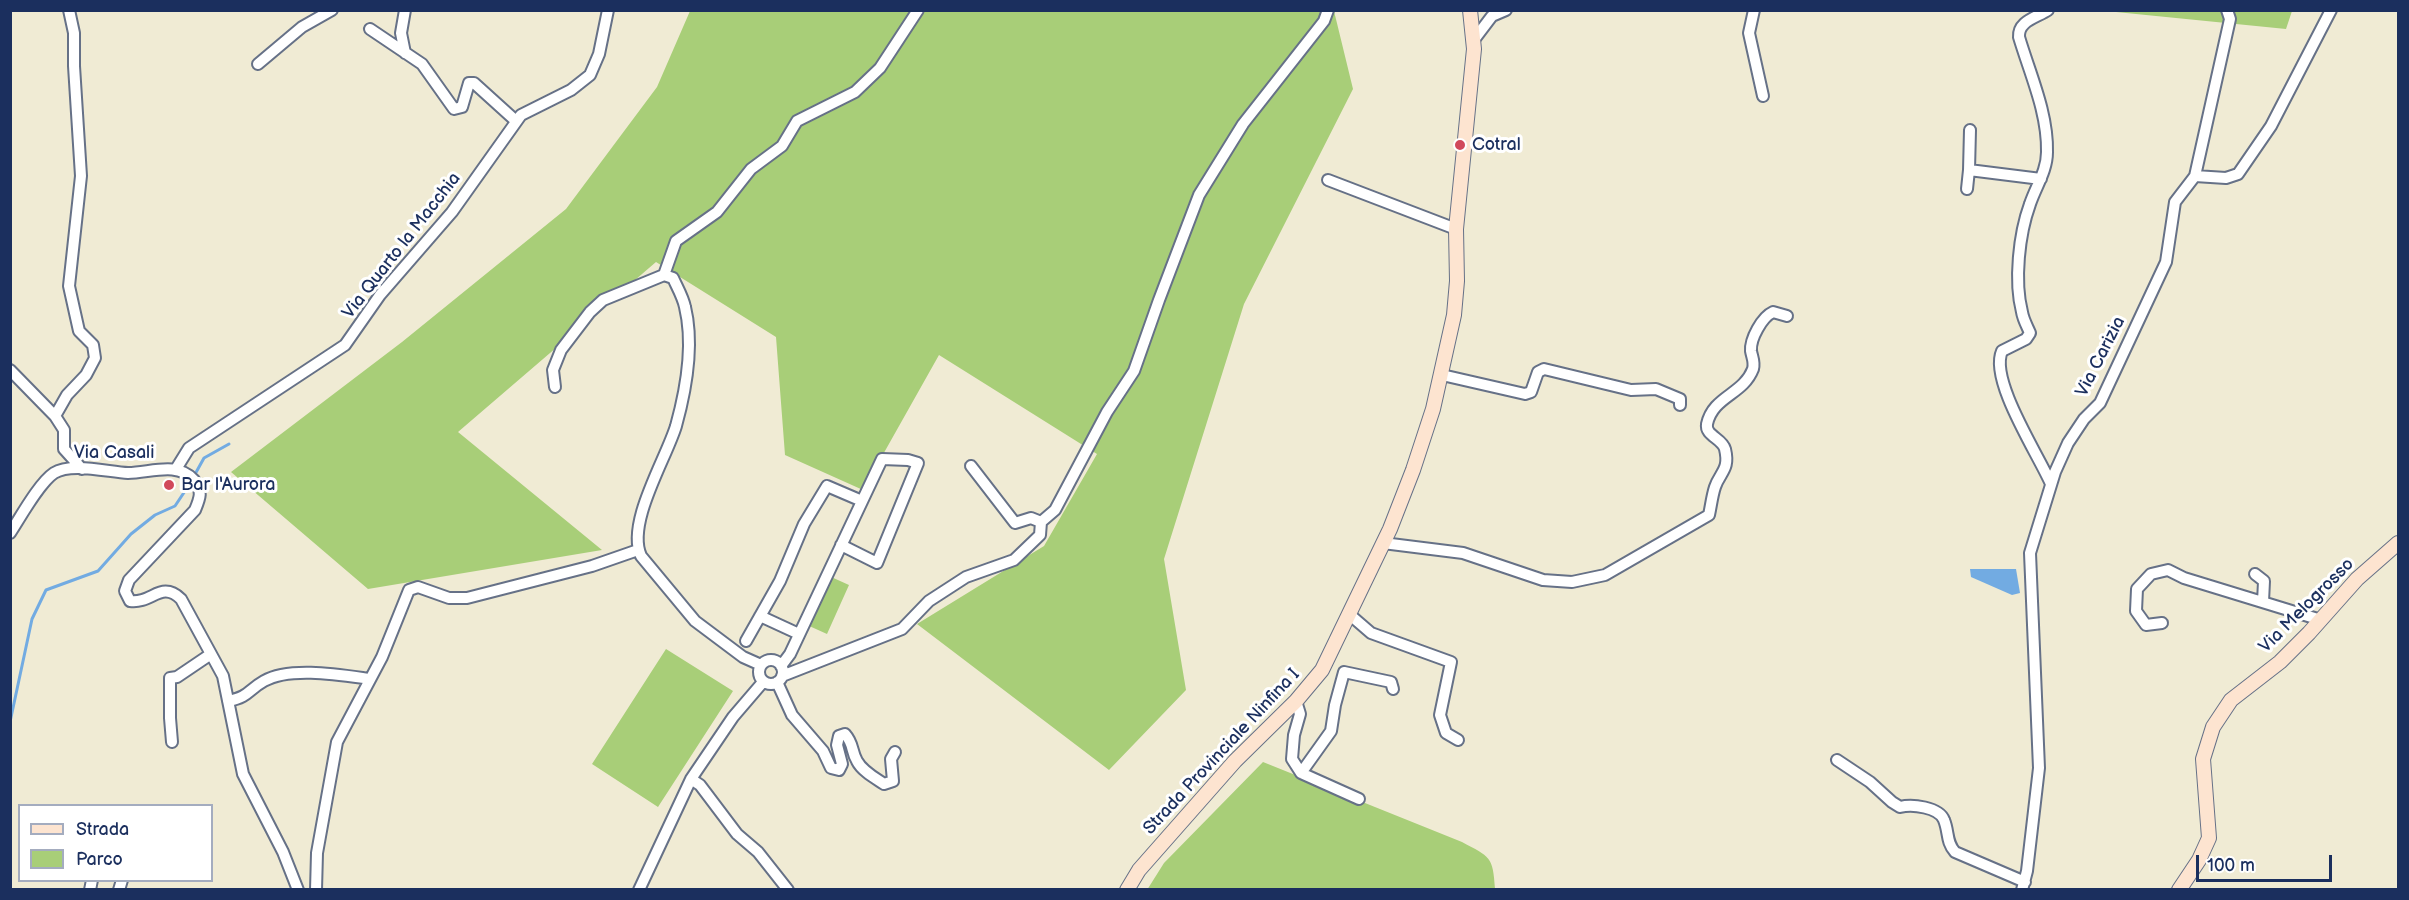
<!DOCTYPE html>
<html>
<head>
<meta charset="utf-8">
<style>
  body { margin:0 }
  #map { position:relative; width:2409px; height:900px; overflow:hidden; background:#f0ebd4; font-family:"Balsamiq Sans",sans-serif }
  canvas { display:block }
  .frame { position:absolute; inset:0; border:12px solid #1b2f5e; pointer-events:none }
  .legend { position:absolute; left:18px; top:804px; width:195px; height:78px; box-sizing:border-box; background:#fff; border:2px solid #a4acbf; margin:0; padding:8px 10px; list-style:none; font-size:18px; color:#1b2f5e }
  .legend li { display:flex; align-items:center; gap:12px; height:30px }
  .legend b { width:30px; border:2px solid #a4acbf }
  .scale { position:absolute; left:2196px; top:855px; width:136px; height:27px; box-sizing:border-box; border:3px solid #1b2f5e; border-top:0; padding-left:8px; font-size:18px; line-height:21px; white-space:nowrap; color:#1b2f5e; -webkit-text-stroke:4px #fff; paint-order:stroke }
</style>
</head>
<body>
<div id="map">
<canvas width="2409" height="900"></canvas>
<div class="frame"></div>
<ul class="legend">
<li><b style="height:8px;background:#fde4d0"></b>Strada</li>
<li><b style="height:16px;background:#a8ce78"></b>Parco</li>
</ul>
<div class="scale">100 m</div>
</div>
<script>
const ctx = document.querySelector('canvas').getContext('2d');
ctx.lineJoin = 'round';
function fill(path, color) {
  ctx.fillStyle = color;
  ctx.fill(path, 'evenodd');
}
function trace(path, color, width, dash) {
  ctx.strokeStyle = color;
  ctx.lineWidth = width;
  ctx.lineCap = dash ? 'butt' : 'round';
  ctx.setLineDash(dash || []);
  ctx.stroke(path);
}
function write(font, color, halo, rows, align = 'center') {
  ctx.font = font + ' "Balsamiq Sans",sans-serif';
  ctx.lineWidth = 6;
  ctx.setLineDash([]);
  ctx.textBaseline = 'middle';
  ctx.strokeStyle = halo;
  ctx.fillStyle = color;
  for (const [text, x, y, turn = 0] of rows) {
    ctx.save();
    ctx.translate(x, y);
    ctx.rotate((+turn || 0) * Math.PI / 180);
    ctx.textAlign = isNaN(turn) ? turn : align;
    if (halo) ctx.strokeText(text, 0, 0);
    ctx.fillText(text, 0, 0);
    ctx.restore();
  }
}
fill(new Path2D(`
  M690,11H1334L1353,89L1244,304L1164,559L1186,690L1109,770L917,624L1044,546L1097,454L939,355L863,490L785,455L776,337L656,262L458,432L602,550L368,589L231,472L402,342L566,209L657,87Z
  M2106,11H2292L2286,29Z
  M829,576L849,585L827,634L807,625Z
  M666,649L733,691L658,807L592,764Z
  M1263,762L1462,842C1490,857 1493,856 1495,889L1147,890L1164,863Z`), '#a8ce78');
fill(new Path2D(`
  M1970,569H2016L2020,593L2012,595L1971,577Z`), '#72abe2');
trace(new Path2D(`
  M194,476L204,458L229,444
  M10,722L32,619L46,590L98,571L131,534L155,515L175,506L191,482
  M10,826V859`), '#72abe2', 3);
const street = new Path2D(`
  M405,10L401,33L405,53
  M1754,10L1749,33L1763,96
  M2048,10C2036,18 2018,21 2019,37C2030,74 2048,113 2047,152C2047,171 2036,186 2030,204C2019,234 2014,281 2022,312C2023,319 2027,326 2030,333L2026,339L2002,351C1989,380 2038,454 2051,484
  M370,29L422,64L454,109L462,107L469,83H474L516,121
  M1473,41L1492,16L1506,10
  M258,64L302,27L332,10
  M1970,130L1969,170L2041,179
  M2195,176L2230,19L2227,10
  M1328,180L1456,229
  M1967,189L1969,170
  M664,275L676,241L717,212L751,169L782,146L797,121L855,92L880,68L918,10
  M10,370L55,416L64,430V449L82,469
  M1442,375L1525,394L1531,392L1538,372L1544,369L1631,390L1656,389L1680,399V405
  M555,387L553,370L561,350L590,312L603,300L664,275L673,278C677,287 683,297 685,307C694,344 686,390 676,426C666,459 626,523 641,556L695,621L743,657L761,665
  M55,416L67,395L86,375L95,358L93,345L79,331L69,286L81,176L74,66V33L69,10
  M176,469L189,448L345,345L380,295L452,212L521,115L571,90L590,75L599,54L608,10
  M1041,522L1055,510L1107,412L1134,371L1159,300L1199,195L1243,124L1324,21L1328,10
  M10,533C20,518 39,483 54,473C71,462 108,472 128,473C150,473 177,461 194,480C203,491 200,498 195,510L129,580L125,591L130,601C152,604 161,580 181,599L223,676L243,774L283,852L298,890
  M1383,543L1463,553L1543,580L1572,582L1605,575L1709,515C1711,506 1712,496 1715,487C1720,472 1730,470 1725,449C1722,438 1705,436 1707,424C1713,396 1743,395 1753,369C1755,362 1752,357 1751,351C1750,339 1762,317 1773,312L1787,316
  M2255,574L2264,581L2263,602
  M1349,614L1371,633L1451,662L1440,715L1446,733L1458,740
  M760,616L799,634
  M2162,623L2146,625L2136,611L2137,589L2151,574L2168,570L2184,578L2321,620
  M746,641L780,581L804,524L827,486L862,501
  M759 672a12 12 0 1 1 24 0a12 12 0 1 1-24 0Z
  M781,666L790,654L882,459L908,460L918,463L877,563L841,545
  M782,676L902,629L929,601L966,577L1014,560L1040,535L1041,522L1031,518L1015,523L971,466
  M777,682L792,715L823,751L831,768L839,770L842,764L837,745L839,736L845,734C854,744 851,751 857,761C862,771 875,778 884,784L893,781L891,759L895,752
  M228,701C249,697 248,690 264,681C290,666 341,675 370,679
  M1296,701L1300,714L1294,735L1292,759L1301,773L1359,799
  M172,742L170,718V678L177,677L211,654
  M1837,760L1870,782L1892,802L1900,807C1912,804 1939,807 1944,820C1949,832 1946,842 1955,852L2025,882
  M1301,773L1331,731L1335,705L1344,672L1391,682L1393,689
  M691,779L700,785L737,834L758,852L788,890
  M90,890L92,880
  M119,890L122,880
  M316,890L317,853L337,742L382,657L409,590L418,587L449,598H467L592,566L638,550
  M639,890L691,779L733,717L763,682
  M2022,890L2027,871L2039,768L2030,553L2055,472L2068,443L2084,419L2100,403L2166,262L2175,202L2195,176L2226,178L2238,174L2271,126L2331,10`);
const secondary = new Path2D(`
  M1127,890L1139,870L1235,761L1296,701L1322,670L1390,529L1413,470L1433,409L1454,315L1457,281L1456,229L1474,49L1470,10
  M2179,890L2199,860L2209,838L2203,759L2213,727L2231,700L2280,662L2309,633L2357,579L2398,543`);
trace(street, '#667187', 14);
trace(secondary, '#667187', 16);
trace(street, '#fff', 10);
trace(secondary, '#fde4d0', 14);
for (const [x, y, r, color] of [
  [1460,145,6,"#d1495b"],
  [169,485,6,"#d1495b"]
]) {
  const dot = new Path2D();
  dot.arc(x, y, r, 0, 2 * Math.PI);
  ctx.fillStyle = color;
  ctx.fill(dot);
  trace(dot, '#fff', 2);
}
write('18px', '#1b2f5e', '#fff', [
  ["Cotral",1472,145],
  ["Bar l'Aurora",181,485]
], 'left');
write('18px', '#1b2f5e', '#fff', [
  ["Via Quarto la Macchia",402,246,-52],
  ["Via Carizia",2101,357,-63],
  ["Via Casali",114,453],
  ["Via Melogrosso",2307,606,-45],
  ["Strada Provinciale Ninfina I",1222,752,-47]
]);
</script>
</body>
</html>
